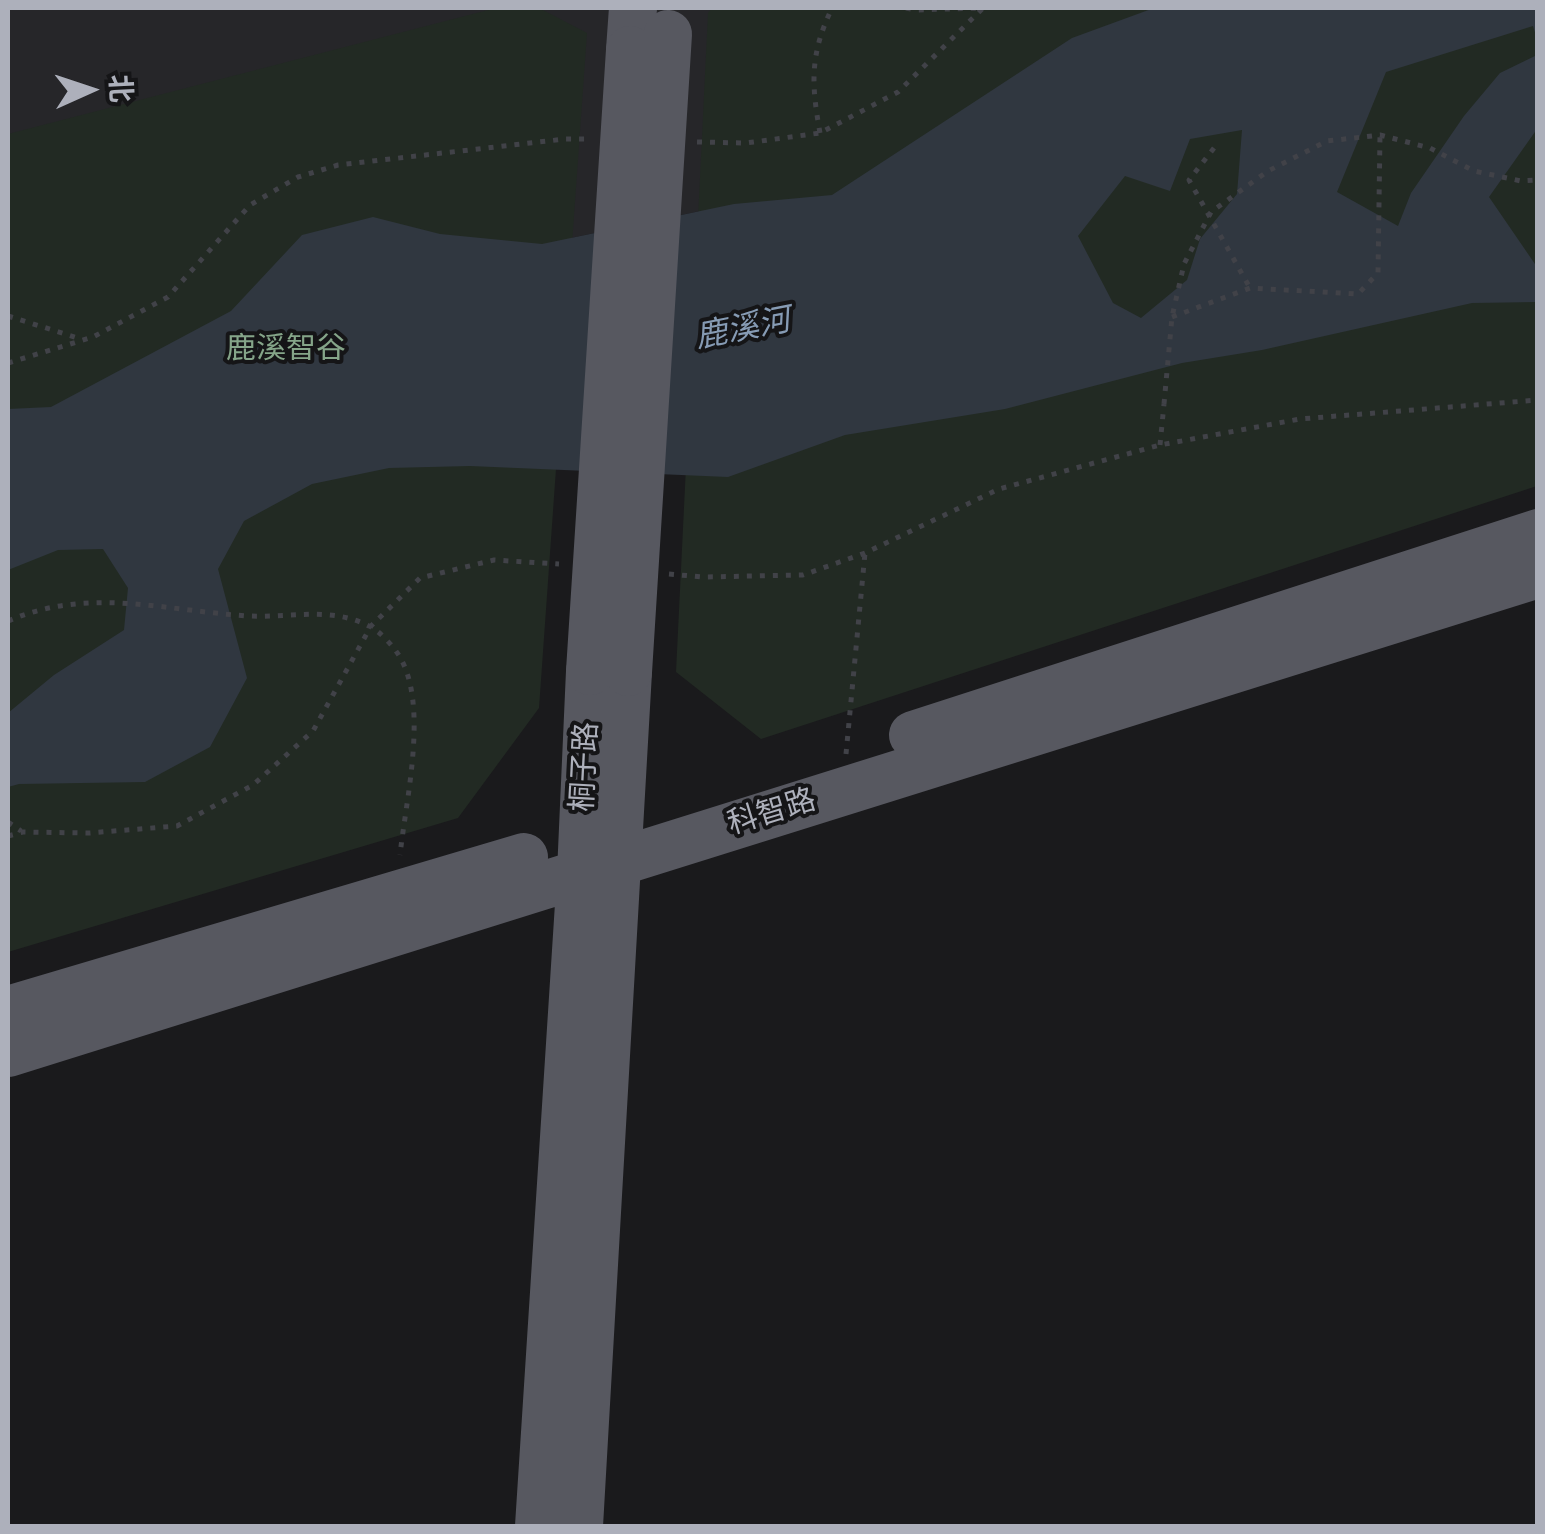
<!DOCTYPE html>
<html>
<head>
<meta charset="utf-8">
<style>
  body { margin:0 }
  #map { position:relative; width:1545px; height:1534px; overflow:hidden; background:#1a1a1c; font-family:"Varela Round","Noto Sans SC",sans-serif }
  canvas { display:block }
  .frame { position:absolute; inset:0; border:10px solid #adb0bb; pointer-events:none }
  .north { position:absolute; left:40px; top:40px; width:100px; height:100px; -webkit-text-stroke:8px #151517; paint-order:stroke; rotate:87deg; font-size:28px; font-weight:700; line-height:40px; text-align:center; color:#adb0bb }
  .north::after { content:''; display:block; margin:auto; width:35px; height:45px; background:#adb0bb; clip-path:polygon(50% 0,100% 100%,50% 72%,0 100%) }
</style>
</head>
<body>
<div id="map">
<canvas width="1545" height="1534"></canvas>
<div class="frame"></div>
<div class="north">北</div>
</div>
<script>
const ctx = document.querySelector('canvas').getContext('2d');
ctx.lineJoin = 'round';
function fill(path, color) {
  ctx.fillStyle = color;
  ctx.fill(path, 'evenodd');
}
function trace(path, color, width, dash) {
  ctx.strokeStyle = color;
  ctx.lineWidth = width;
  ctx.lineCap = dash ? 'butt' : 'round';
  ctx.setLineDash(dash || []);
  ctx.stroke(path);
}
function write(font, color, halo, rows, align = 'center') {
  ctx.font = font + ' "Varela Round","Noto Sans SC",sans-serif';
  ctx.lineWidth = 8;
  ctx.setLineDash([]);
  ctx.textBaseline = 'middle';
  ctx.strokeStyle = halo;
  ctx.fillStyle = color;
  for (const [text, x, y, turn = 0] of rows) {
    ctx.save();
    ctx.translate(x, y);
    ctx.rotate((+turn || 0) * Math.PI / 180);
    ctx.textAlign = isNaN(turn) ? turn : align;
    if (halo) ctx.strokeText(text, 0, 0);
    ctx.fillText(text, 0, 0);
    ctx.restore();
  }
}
fill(new Path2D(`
  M8,8H1154L734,204L542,244L8,409Z`), '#262629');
fill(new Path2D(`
  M496,8H539L587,33L539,708L458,818L8,952V134Z
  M712,8H1537V486L761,739L676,672L708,13Z`), '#222a23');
fill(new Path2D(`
  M1154,8H1537V39L1533,26L1386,72L1337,192L1398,226L1411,193L1464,116L1500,73L1537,55V129L1489,197L1537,267V302L1472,303L1262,350L1182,363L1005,409L845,435L728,477L470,466L389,468L312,484L244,521L218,569L247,678L210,747L145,782L19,784L8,787V713L54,675L124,630L128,588L103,549L58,550L8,570V409L51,407L231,311L302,235L373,217L440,234L542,244L734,204L832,195L1072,38ZM1242,130L1237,194L1200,239L1187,280L1141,318L1113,303L1078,236L1125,176L1170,191L1190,139Z`), '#303740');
trace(new Path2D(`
  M906,8L915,10L982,8
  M820,133C811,83 810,54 832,8
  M697,142L746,143L820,133L898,92L983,8
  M1214,148L1189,180L1250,288
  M8,316L81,339
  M1172,317L1250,288L1358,294L1378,273L1380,135
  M8,363L93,337L168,297L250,205L298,177L338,165L565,139H586
  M1160,445L1164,404
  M669,574L703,577L803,575L865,553L999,489L1160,445L1300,419L1538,400
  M8,621C90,586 165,611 249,616C290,618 330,606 369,626C379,630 396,649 401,659C428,709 406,799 400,855
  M846,754L865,553
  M8,822L21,831
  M8,836L23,832L89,833L177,826L253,785L313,731L371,626L420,578L494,560L559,564`), '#414248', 5, [5, 8]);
trace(new Path2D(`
  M630,50L633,8
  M913,735L1538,533
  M8,1010L524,857
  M8,1053L1538,574
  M539,1526L581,873L590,671
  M579,1526L628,672`), '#575860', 48);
trace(new Path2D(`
  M1164,404L1172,317L1184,264L1211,212L1268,171L1327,141L1380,135L1430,148L1474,171L1521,181L1538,180`), '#414248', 5, [5, 8]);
trace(new Path2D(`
  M590,671L630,50
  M628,672L668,34`), '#575860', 48);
write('30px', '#85a589', '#151517', [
  ["鹿溪智谷",286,350]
]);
write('30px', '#adb0bb', '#151517', [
  ["桐子路",586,767,-87],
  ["科智路",772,813,-17]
]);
write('italic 32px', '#869bb4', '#151517', [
  ["鹿溪河",743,330,-11]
]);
</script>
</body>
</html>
